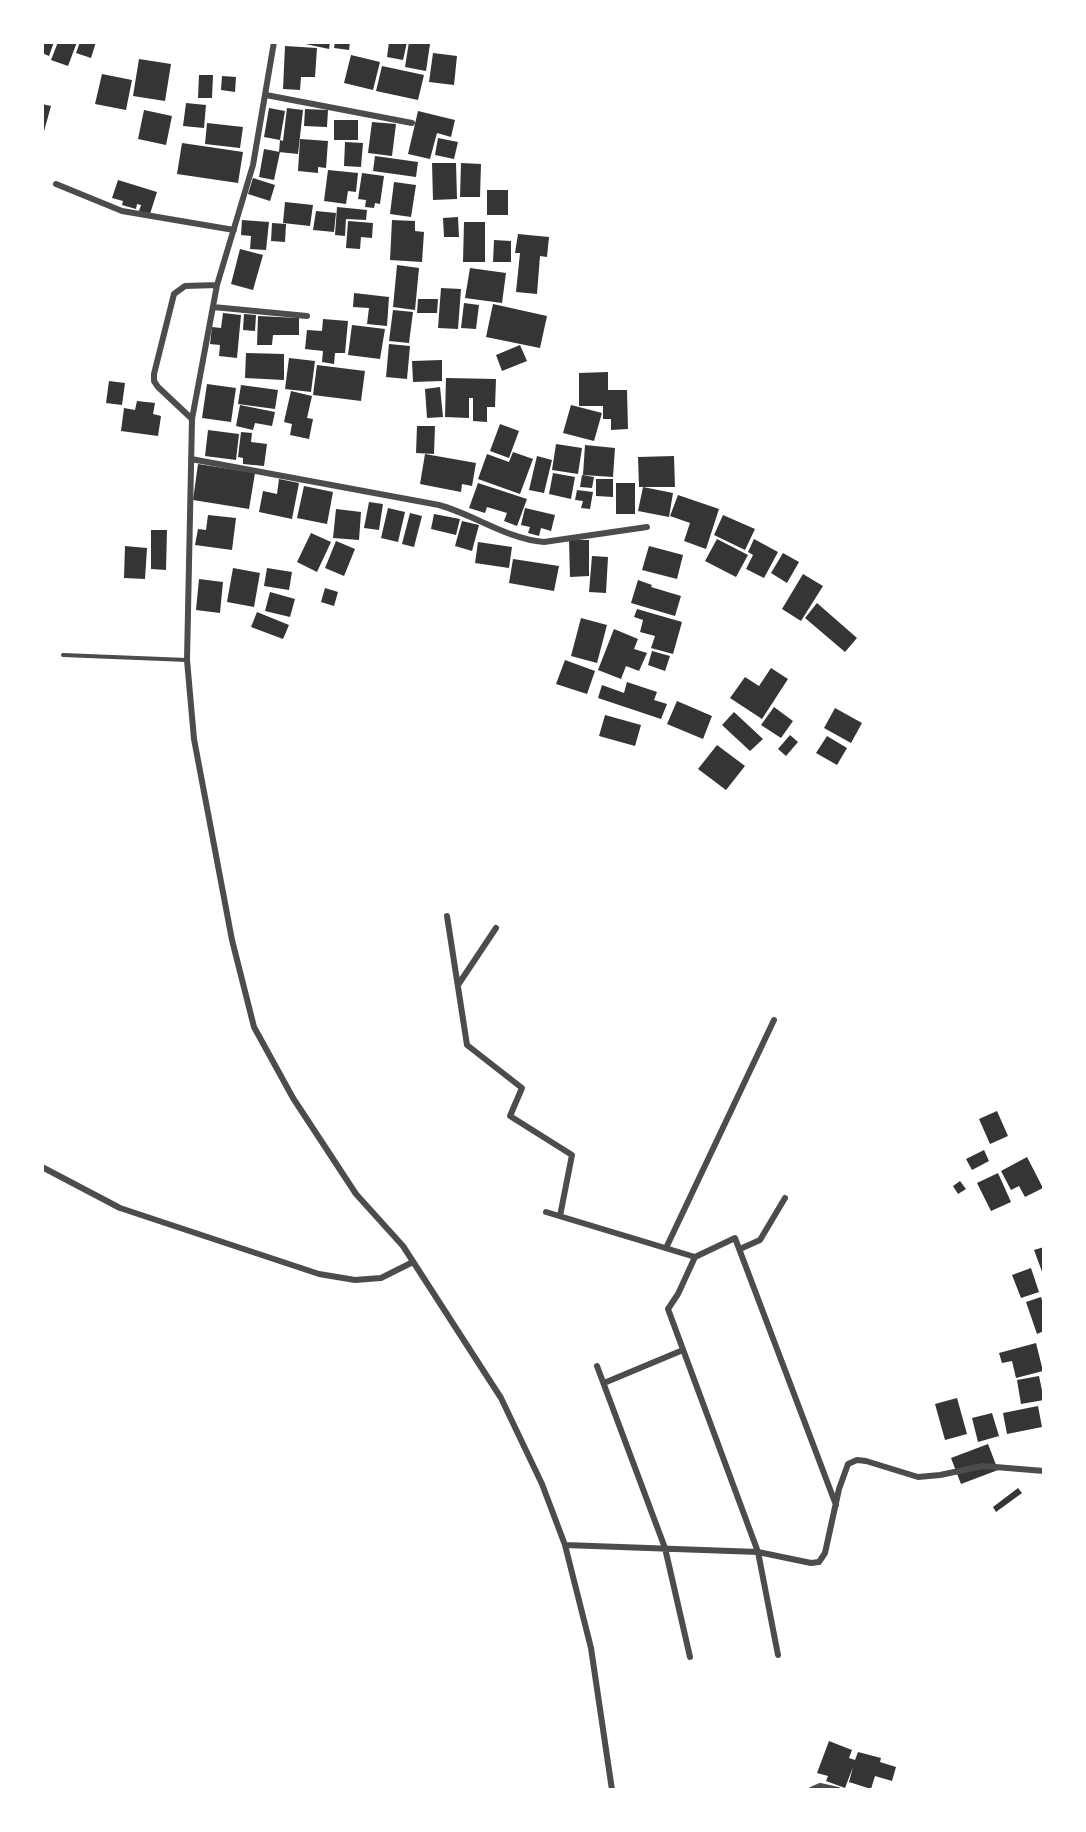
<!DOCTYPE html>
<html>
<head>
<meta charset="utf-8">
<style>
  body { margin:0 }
  #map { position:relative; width:1086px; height:1832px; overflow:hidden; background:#fff; font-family:"Public Sans",sans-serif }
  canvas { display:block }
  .frame { position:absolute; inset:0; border:44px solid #fff; pointer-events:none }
</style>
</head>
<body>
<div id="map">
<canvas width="1086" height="1832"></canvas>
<div class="frame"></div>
</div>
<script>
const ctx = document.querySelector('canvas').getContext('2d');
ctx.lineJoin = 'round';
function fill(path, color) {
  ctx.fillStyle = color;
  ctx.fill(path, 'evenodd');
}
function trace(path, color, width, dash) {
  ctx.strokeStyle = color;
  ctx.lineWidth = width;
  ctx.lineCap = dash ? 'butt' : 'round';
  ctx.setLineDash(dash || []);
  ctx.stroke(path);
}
fill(new Path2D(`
  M42,42H54L49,56L42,53Z
  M58,42H77L68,66L51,60Z
  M80,42H96L91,58L76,53Z
  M296,42H330L329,49Z
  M335,42H350L349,50L334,48Z
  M389,42H407L403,60L387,57Z
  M409,42L430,44L426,71L405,67Z
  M285,46L317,48L315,77H301L300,90L283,89Z
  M433,53L457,56L454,85L429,82Z
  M351,55L380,62L373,90L344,83Z
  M139,59L171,64L165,101L133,96Z
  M382,66L424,75L418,100L376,91Z
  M102,74L132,80L126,110L95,104Z
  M199,75H213L212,98H198Z
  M222,76L236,77L235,92L221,90Z
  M186,103L206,105L204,128L183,126Z
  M42,104L51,106L43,135H42Z
  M269,108L285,111L280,140L264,137Z
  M287,108L303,110L298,154L279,152L280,140L283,141Z
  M305,109L328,110L327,127L304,126Z
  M144,110L172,116L166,145L138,139Z
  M418,111L455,120L451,137L437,133L430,159L408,154Z
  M334,120H358V140H334Z
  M372,122L396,124L392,156L368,153Z
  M207,123L243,127L240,148L205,144Z
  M438,138L458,142L454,159L435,155Z
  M300,139L328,141L326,168L318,167V173L298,171Z
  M345,142L363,143L361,167L344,166Z
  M182,143L243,152L238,183L177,174Z
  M264,149L280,152L274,180L259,177Z
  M375,156L418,162L416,177L373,171Z
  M432,163H456L457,199L433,200Z
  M461,163L481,164L480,197H460Z
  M328,170L358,173L356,192L348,191L346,204L324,201Z
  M362,173L384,176L380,204L375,203L374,208L365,207L366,200L358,199Z
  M253,178L275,185L270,201L248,194Z
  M118,180L157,192L150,214L139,211L141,205L137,204L136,209L122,205L123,201L112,198Z
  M394,182L416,185L411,217L390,214Z
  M487,190H508V215H487Z
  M285,202L313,205L310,226L283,223Z
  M337,207L367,210L366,220L346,219L345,236L335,235Z
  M316,211L336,213L334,232L313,230Z
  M458,217L459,237H444L443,218Z
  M242,220L269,222L266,250L250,249L251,236L241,235Z
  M392,220L415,221V231L424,232L422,262L390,260Z
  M348,221L373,223L372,238L361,237L360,249L346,248Z
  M464,222H485V262H463Z
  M272,223L286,224L285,242L271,241Z
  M518,234L549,237L547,257L540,256L537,294L516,292L520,253H515Z
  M494,240L511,241V262H493Z
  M240,249L263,255L253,290L231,284Z
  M397,265L419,268L415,310L393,307Z
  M470,268L506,273L502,303L465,298Z
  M441,288L461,289L458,329L438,328Z
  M354,293L389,297L387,326L367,324L369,308L353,307Z
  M418,299H438L437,313H417Z
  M464,303L479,305L476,329L461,328Z
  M493,304L547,316L540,348L486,337Z
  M393,310L413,312L409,343L389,341Z
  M223,313L241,315L237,358L219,356L220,345L210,344L212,327L221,328Z
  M244,314L256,315L255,331L243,330Z
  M258,316L299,318V335H273L272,345H257Z
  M323,319L348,321L345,353H335L334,364L322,362L323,351L305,349L307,330L322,331Z
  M352,325L385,329L380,359L348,355Z
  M389,344L410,346L407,379L386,377Z
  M520,345L527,361L502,371L496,355Z
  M246,353L284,354V380L245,378Z
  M289,358L315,361L311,392L285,389Z
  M442,360V381L413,382L412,361Z
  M317,365L365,371L361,401L313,395Z
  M608,372V390H627L628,429L611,430V419H603V406H579V373Z
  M446,378L496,379L495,407H487V422L473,421V398H469V418L445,417Z
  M109,381L125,383L122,405L106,403Z
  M207,384L236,388L231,422L202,418Z
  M241,385L278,390L275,409L238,404Z
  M440,387L443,417L427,418L425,389Z
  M291,391L312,396L307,418L313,419L309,439L290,435L292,424L284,422Z
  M137,401L155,403L153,414L161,416L158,436L121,431L124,408L135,410Z
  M240,405L275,412L272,426L255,423L253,430L236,426Z
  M571,405L602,413L594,441L563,433Z
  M500,424L519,431L509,458L490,451Z
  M417,426H435L434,454L416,453Z
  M208,430L239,434L236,460L205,456Z
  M241,432L252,433L251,442L267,444L264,466L243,464V458L238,457Z
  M556,444L582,448L578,474L552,470Z
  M585,445L615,448L613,477L583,475Z
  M513,452L533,459L520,494L478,479L487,454L509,462Z
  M425,454L476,463L472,486L462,484L461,492L420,484Z
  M537,456L552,460L544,493L529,490Z
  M674,456L675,487H639L638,457Z
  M198,464L255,473L249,509L193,500Z
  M553,473L575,477L571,499L549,494Z
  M582,475L594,477L592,488L580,487Z
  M279,479L299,483L292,519L259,512L263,491L277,494Z
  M596,479H613V497L596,496Z
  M478,483L527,499L517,526L504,521L507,513L487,507L485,513L469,508Z
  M616,483H635V514H616Z
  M304,486L333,492L327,524L297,518Z
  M643,487L673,493L669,517L638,511Z
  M577,490L593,492L590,509L581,508L583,501L575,500Z
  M678,495L719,509L706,549L684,541L690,523L670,516Z
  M369,502L383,504L379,530L364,528Z
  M388,508L405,512L398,542L381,538Z
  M525,508L555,515L551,531L541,528L539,536L528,533L530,527L521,525Z
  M336,509L361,512L359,540L333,538Z
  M410,513L422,516L414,547L402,544Z
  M434,514L460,519L456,535L431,529Z
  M208,515L236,518L232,550L195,545L198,529L206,530Z
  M723,515L755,529L745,550L714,535Z
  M462,521L479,525L472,551L455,546Z
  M151,530H167L166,570L151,569Z
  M311,533L331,542L317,572L297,562Z
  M717,539L748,555L736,577L705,561Z
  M754,539L778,552L764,578L746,569L753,555L748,552Z
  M569,540H589V576L570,577Z
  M336,541L355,549L344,576L325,568Z
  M478,542L512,547L509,568L475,563Z
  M125,546L147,548L145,579L124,578Z
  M649,546L683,555L677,579L642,570Z
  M783,553L799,562L787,583L771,573Z
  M592,556L608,557L606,593L589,592Z
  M513,559L559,566L554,591L509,583Z
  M233,568L260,573L254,607L227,602Z
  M267,568L292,572L289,590L264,586Z
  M803,574L823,586L801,621L782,609Z
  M199,579L223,582L220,613L196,610Z
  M638,580L652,585L651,587L681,596L675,616L631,603Z
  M325,588L338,592L334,606L321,602Z
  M270,592L295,599L290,617L265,611Z
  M817,603L857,638L845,652L805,618Z
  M637,609L682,622L673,654L651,648L655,636L640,632L643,620L634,617Z
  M257,612L289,625L283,639L251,627Z
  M581,618L607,625L597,663L571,656Z
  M614,629L638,639L634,649L647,653L639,671L626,666L621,679L598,670Z
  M652,651L670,656L665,671L648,665Z
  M565,660L595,671L587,694L556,684Z
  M771,668L788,679L762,719L730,698L745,677L759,686Z
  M627,682L657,692L654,700L667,704L661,719L598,698L602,685L624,693Z
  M677,701L712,716L703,739L667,724Z
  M774,707L793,721L781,738L761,725Z
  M835,708L862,723L851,743L824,728Z
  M734,712L763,739L750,751L722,725Z
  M605,715L641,725L635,746L599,736Z
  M790,735L798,742L786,756L778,749Z
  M827,736L847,748L837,765L816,753Z
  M717,745L745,766L726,790L698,769Z
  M997,1111L1008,1136L990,1144L979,1119Z
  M984,1150L989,1161L972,1170L966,1159Z
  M1027,1157L1043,1188L1025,1197L1019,1186L1011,1190L1001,1171Z
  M998,1173L1011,1202L991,1211L977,1183Z
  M960,1181L966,1189L958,1194L953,1186Z
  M1044,1247V1277L1034,1250Z
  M1031,1268L1039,1292L1021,1298L1012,1275Z
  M1041,1297L1044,1306V1331L1037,1334L1026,1302Z
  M1036,1343L1043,1371L1016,1378L1012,1361L1002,1363L999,1353Z
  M1039,1376L1044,1400L1021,1404L1017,1380Z
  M957,1398L967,1434L945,1440L935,1404Z
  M1038,1406L1042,1427L1007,1434L1003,1413Z
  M992,1413L999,1436L978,1442L972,1418Z
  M988,1444L998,1470L961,1484L951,1458Z
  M1018,1488L1022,1493L996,1512L993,1507Z
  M829,1741L852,1750L849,1758L855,1760L858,1752L881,1758L880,1762L896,1767L892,1781L875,1776L871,1789L849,1782L853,1767L845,1788L826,1781L828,1776L817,1773Z`), '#353535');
trace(new Path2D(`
  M63,655L187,660`), '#4c4c4c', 4);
trace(new Path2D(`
  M274,42L253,165L217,285L185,286L174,294L154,374V381L158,387L192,419L187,660L194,739L232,940L254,1027L293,1098L356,1194L403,1246L501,1398L542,1484L565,1545L591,1648L612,1790
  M266,95L412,123
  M56,184L122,211L234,230
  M213,307L307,316
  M192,419L217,285
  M191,459L439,505C475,515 507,539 544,542L647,527
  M447,916L467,1045L522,1088L510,1116L572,1155L560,1216
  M458,985L496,928
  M42,1167L120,1208L319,1274L355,1280L381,1278L413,1262
  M546,1212L695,1257
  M666,1248L774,1020
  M740,1249L760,1240L785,1198
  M597,1366L665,1548L690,1657
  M604,1383L683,1350
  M565,1545L758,1552L811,1563L819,1562L825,1553L839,1489L848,1464L857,1460L866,1461L918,1477L940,1475L983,1466L1044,1471
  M778,1655L758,1552L668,1309L678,1294L695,1257L735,1238L836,1505
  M811,1790L820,1786L838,1790`), '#4c4c4c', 6);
</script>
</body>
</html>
